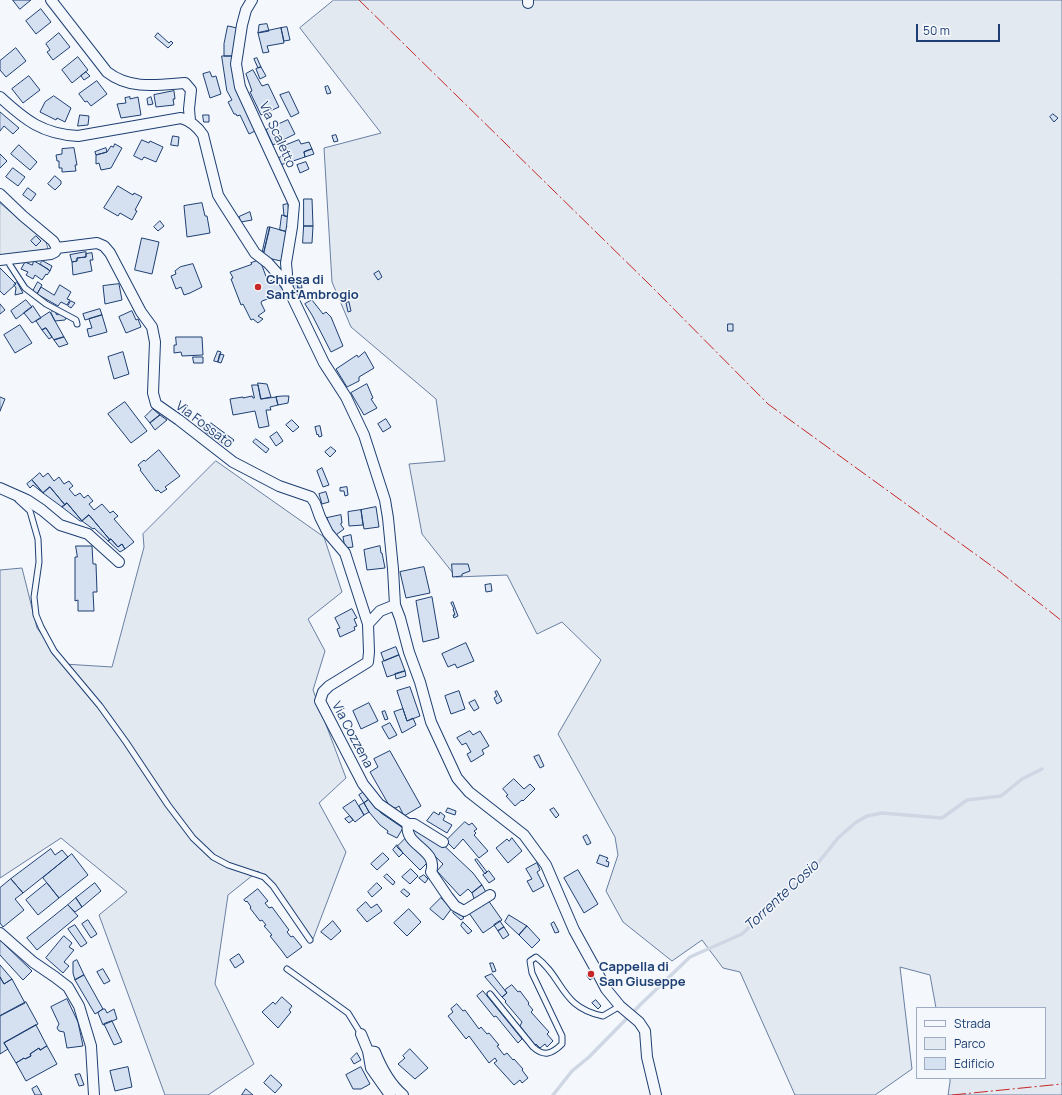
<!DOCTYPE html>
<html>
<head>
<meta charset="utf-8">
<style>
  body { margin:0 }
  #map { position:relative; width:1062px; height:1095px; overflow:hidden; background:#f4f7fb; font-family:Manrope,sans-serif }
  canvas { display:block }
  .legend { position:absolute; left:916px; top:1007px; width:130px; height:72px; box-sizing:border-box; background:#f4f7fb; border:1px solid #9eadc5; margin:0; padding:5px 7px; list-style:none; font-size:12px; color:#1d3f73 }
  .legend li { display:flex; align-items:center; gap:8px; height:20px }
  .legend b { width:20px; border:1px solid #9eadc5 }
  .scale { position:absolute; left:916px; top:24px; width:84px; height:18px; box-sizing:border-box; border:2px solid #1d3f73; border-top:0; padding-left:5px; font-size:12px; line-height:14px; white-space:nowrap; color:#1d3f73; -webkit-text-stroke:3px #f4f7fb; paint-order:stroke }
</style>
</head>
<body>
<div id="map">
<canvas width="1062" height="1095"></canvas>
<ul class="legend">
<li><b style="height:5px;background:#f4f7fb"></b>Strada</li>
<li><b style="height:11px;background:#e3e9f0"></b>Parco</li>
<li><b style="height:11px;background:#d5e0f0"></b>Edificio</li>
</ul>
<div class="scale">50 m</div>
</div>
<script>
const ctx = document.querySelector('canvas').getContext('2d');
ctx.lineJoin = 'round';
function fill(path, color) {
  ctx.fillStyle = color;
  ctx.fill(path, 'evenodd');
}
function trace(path, color, width, dash) {
  ctx.strokeStyle = color;
  ctx.lineWidth = width;
  ctx.lineCap = dash ? 'butt' : 'round';
  ctx.setLineDash(dash || []);
  ctx.stroke(path);
}
function write(font, color, halo, rows, align = 'center') {
  ctx.font = font + ' Manrope,sans-serif';
  ctx.lineWidth = 3;
  ctx.setLineDash([]);
  ctx.textBaseline = 'middle';
  ctx.strokeStyle = halo;
  ctx.fillStyle = color;
  for (const [text, x, y, turn = 0] of rows) {
    ctx.save();
    ctx.translate(x, y);
    ctx.rotate((+turn || 0) * Math.PI / 180);
    ctx.textAlign = isNaN(turn) ? turn : align;
    if (halo) ctx.strokeText(text, 0, 0);
    ctx.fillText(text, 0, 0);
    ctx.restore();
  }
}
const green = new Path2D(`
  M334,0H1062V1095H948L950,1082V1078H1045V1008H936L930,975L900,967L912,1069L875,1095H795L740,972L723,968L702,940L672,961L623,922L606,891L618,855L615,837L558,734L601,660L562,622L537,634L507,575L456,577L422,534L409,464L445,461L436,399L351,327L332,282L324,148L381,133L300,28Z
  M0,203L46,242L48,249L0,256Z
  M216,461L324,537L342,592L308,619L325,651L313,690L346,778L319,803L346,852L313,939L258,871L228,895L215,984L254,1064L208,1095H165L99,915L127,892L61,838L0,878V570L22,568L37,628L64,664L112,667L144,547L143,534Z`);
fill(green, '#e3e9f0');
trace(green, '#687fa3', 1);
trace(new Path2D(`
  M553,1095L572,1071L589,1057L642,1003L690,957L742,934L818,863L838,838L855,823L867,816L882,813L942,818L967,800L1001,796L1022,779L1042,769`), '#cfd7e4', 3.5);
const building = new Path2D(`
  M13,0H31L20,9Z
  M41,9L51,22L36,34L26,21Z
  M267,24L269,31L258,33L259,25Z
  M228,26L237,28L233,56H224V44Z
  M287,27L290,40L284,41L281,28Z
  M281,28L284,43L267,46L269,52L263,53L258,33Z
  M59,33L70,47L53,60L47,52L50,50L46,44Z
  M158,33L169,43L171,41L173,43L168,48L155,37Z
  M16,48L26,61L6,77L0,70V61Z
  M222,56H232L233,71L257,130L249,134L240,115L237,116L236,114H234L228,102L232,100L227,91Z
  M78,57L88,70L72,83L62,70Z
  M257,58L261,67L258,68L254,59Z
  M261,67L266,76L260,79L256,69Z
  M253,70L262,86L268,84L279,107L261,115L250,92L252,91L246,74Z
  M86,72L90,76L84,80L81,76Z
  M210,72L212,77L216,76L221,94L210,98L203,74Z
  M29,76L40,90L23,103L12,89Z
  M97,81L107,94L91,106L87,101L85,102L79,94Z
  M328,86L331,93L327,94L325,87Z
  M174,91L175,99H173L174,105L156,107L154,95Z
  M289,92L299,113L291,117L280,95Z
  M54,96L71,108L65,122L57,118L56,120L40,112L45,102Z
  M130,97V99L138,97L141,115L121,118L117,104L126,103L125,98Z
  M151,97L153,104L148,105L147,99Z
  M0,112L19,128L13,134L4,126L0,131Z
  M1053,114L1058,118L1054,122L1050,117Z
  M80,115L89,116L88,125L78,126Z
  M203,115H209V122H204Z
  M288,120L295,134L273,145L266,130Z
  M336,135L338,141L334,142L332,136Z
  M173,136L179,137L178,146L171,145Z
  M142,140L149,143L150,141L163,147L156,162L144,157L142,160L134,156Z
  M299,140L301,144L309,142L312,149L304,152L305,157L290,162L284,146Z
  M115,144L122,148L111,168L101,170L99,163L96,164V155L107,152L111,146L113,147Z
  M19,145L37,162L30,170L11,154Z
  M74,148L77,165H75L76,171L62,172V168H59V161H57L56,155L62,154V149Z
  M106,148L107,152L96,155L95,152Z
  M312,149L314,154L305,157L304,152Z
  M0,154L7,161L0,168Z
  M287,154L290,162L280,165L277,159Z
  M306,162L309,169L300,173L297,165Z
  M13,168L25,177L18,186L6,177Z
  M55,176L61,181V184L55,190L48,184Z
  M118,186L133,195L134,193L142,197L135,210L137,211L132,220L120,213L118,216L104,208Z
  M28,188L36,194L31,201L23,195Z
  M304,199H312L313,226H304Z
  M202,203L205,216H207L210,233L187,237L184,206Z
  M288,204L289,217L284,216L283,205Z
  M250,212L252,220L241,222L239,217Z
  M282,215L290,217L288,232L280,230Z
  M160,221L164,226L158,231L154,227Z
  M304,226H313L312,243H303Z
  M268,227H270L263,256L262,254Z
  M270,227L288,232L281,261L263,257Z
  M36,236L41,241L36,246L31,241Z
  M142,238L159,242L152,274L135,270Z
  M86,252V257L77,258V261L72,262L70,255Z
  M92,253L93,260H90L92,271L73,275L72,262L77,261V258L86,257V254Z
  M260,260L268,282L275,279L285,293L262,301L261,303L265,311L258,316L263,319L258,323L253,319L251,320L243,304L241,305L231,279L233,278L230,272L250,265L252,264L251,263Z
  M34,261L48,269L50,271L47,275L46,274L42,280L35,275L33,279L26,275L28,272L21,269L25,262L32,265Z
  M43,261L52,266L50,271L40,264Z
  M193,264L202,287L190,293L184,295L181,287L176,289L171,276L176,274L175,271L180,267Z
  M0,268L16,284L4,295L0,291Z
  M379,271L382,277L378,280L374,274Z
  M301,281L302,288H298L297,282Z
  M17,282L23,293L15,295L16,288L14,285Z
  M38,282L42,285L37,294L33,291Z
  M293,282H297L298,290H294Z
  M119,284L122,300L105,304L103,286Z
  M60,285L71,292L67,299L70,300L67,305L61,302L58,306L37,294L41,287L54,295Z
  M26,300L32,307L16,319L11,311Z
  M312,300L323,314L326,312L331,317L343,346L331,352L312,315L305,304Z
  M71,301L75,303L71,308L68,306Z
  M349,302L351,311L348,312L346,303Z
  M0,304L5,310L0,314Z
  M33,306L41,318L32,323L24,313Z
  M100,309L102,315L85,320L83,314Z
  M54,310L57,315L60,313L67,316L65,320L55,321L51,313Z
  M132,311L136,320L138,319L141,327L126,333L119,317Z
  M50,312L55,321L64,337L54,340L46,328L42,330L36,321Z
  M102,315L107,332L89,337L87,329L92,328L89,319Z
  M728,324H733V331H728Z
  M20,325L32,343L15,353L4,335Z
  M46,328L52,337L49,339L42,330Z
  M64,337L68,344L59,347L54,340Z
  M176,337H202L203,355L182,356L181,352L174,353V345H176Z
  M218,351L221,352L218,362L214,361Z
  M123,352L129,374L114,379L108,357Z
  M365,352L374,368L359,377V381L347,387L336,369L357,355L358,357Z
  M220,354L224,355L221,363L218,362Z
  M193,357H203V363H194Z
  M258,383L267,384L271,397L261,399Z
  M367,384L373,398L371,399L377,408L364,415L351,393Z
  M252,385H258L261,399L276,397L278,405L270,407L271,410H266L269,426L259,428L255,411L233,415L230,399L243,397V398L252,396L253,398H254Z
  M283,396H289L288,403L278,405L276,397Z
  M0,397L5,399L0,411Z
  M125,402L147,431L131,443L108,414Z
  M153,409L160,415L150,423L145,417Z
  M160,415L167,420L155,430L150,423Z
  M386,419L391,427L383,432L378,424Z
  M292,420L299,427L293,432L286,425Z
  M211,423L234,440L228,448L204,431Z
  M320,426L322,436L319,437L318,434L317,435L315,427Z
  M277,432L283,441L276,446L270,437Z
  M256,439L269,449L266,453L253,442Z
  M331,447L336,451L330,457L325,452Z
  M159,450L180,476L165,487L167,489L161,493L158,490L156,491L140,470L141,469L138,465L144,460L145,461Z
  M322,468L329,485L323,487L317,471Z
  M40,473L43,477L48,473L54,481L59,477L64,484L69,481L73,486L69,489L75,496L80,493L84,498L88,495L93,501L89,504L94,510L102,504L110,513L113,511L118,516L114,519L134,542L125,549L122,544L118,547L111,539L110,540L89,515L82,521L67,503L65,505L50,487L43,493L32,480Z
  M32,480L39,488L43,493L33,485L30,488L27,484Z
  M50,487L65,505L62,507L43,493Z
  M347,487L348,495L345,496L344,491H340V488Z
  M326,492L329,502L322,504L319,494Z
  M67,503L82,521H80L62,507Z
  M376,507L379,527L364,529L361,510Z
  M361,510L363,525L349,526L348,512Z
  M89,515L110,540L108,541L94,528L93,529L82,521Z
  M341,515L342,523H341V525L344,529L336,535L329,525L327,518Z
  M351,535L353,547L345,548L343,537Z
  M111,539L118,547L122,544L125,549L120,552L108,541Z
  M76,546H92L93,564H96L97,592H93L94,611H78V600L75,601V557H77Z
  M380,546L381,553H382L385,568L367,570L364,550Z
  M452,564H468L470,571L462,574V576L453,577Z
  M424,567L430,593L406,598L400,572Z
  M491,584L492,591L486,592L485,585Z
  M432,597L439,638L423,642L416,601Z
  M453,602L458,616L454,618L453,615H455L453,609H454L451,603Z
  M352,609L357,618L354,619L357,626L354,627L355,630L340,637L337,629L340,628L335,618Z
  M466,643L474,661L457,668L455,664L448,667L442,654Z
  M396,647L399,655L384,661L381,653Z
  M399,655L405,671L387,677L382,662Z
  M405,671L406,676L396,679L395,674Z
  M410,687L420,716L407,721L397,691Z
  M459,691L465,709L451,714L445,696Z
  M497,691L502,701L497,704L494,698L497,696L495,692Z
  M475,700L479,708L474,711L469,703Z
  M369,703L378,721L361,729L353,711Z
  M403,709L407,721L413,718L416,725L402,733L394,712Z
  M385,711L388,719L385,720L382,712Z
  M390,723L397,735L389,739L382,727Z
  M470,731L473,735L480,731L489,746L482,750L484,754L471,762L467,754L471,752L466,743L462,745L457,738Z
  M390,751L421,806L404,816L399,806L396,808L390,807L370,772L378,767L374,759Z
  M539,755L544,766L540,768L534,757Z
  M514,779L524,789L530,784L535,789L523,801L522,800L515,806L506,796L508,795L503,789Z
  M364,792L369,799L364,803L359,795Z
  M370,799L381,813L403,828L397,838L387,833L388,831L380,825L369,812L364,803Z
  M355,800L364,815L355,822L343,808Z
  M364,803L369,812L364,815L359,806Z
  M448,808L456,811L455,815L446,812Z
  M554,808L559,815L556,818L550,810Z
  M434,812L439,815L440,812L445,816L443,820L452,825L447,833L427,821Z
  M350,816L353,820L349,823L345,819Z
  M465,822L469,825L472,823L477,829L474,831L476,833L474,835L488,851L479,858L463,839L454,849L446,841Z
  M413,828L437,839L473,873L482,885L472,893L468,889L460,896L437,871L443,864L410,832Z
  M587,835L591,843L587,845L583,837Z
  M406,838L429,861L420,870L397,847Z
  M512,838L522,851L508,863L496,848L507,839L509,841Z
  M397,845L403,853L399,857L393,850Z
  M51,849L55,855L62,850L68,857L23,893L11,879Z
  M383,853L389,859L377,870L371,864Z
  M72,854L88,875L59,898L43,878Z
  M600,855L608,858L606,861L609,862L608,867L597,863Z
  M477,859L487,872L485,874L475,860Z
  M537,863L540,870L537,872L544,886L533,892L527,881L532,879L526,869Z
  M411,869L418,876L410,884L402,877Z
  M578,870L598,904L584,913L564,878Z
  M489,871L495,879L489,883L483,875Z
  M387,874L395,882L393,885L384,877Z
  M424,875L428,879L425,883L419,878Z
  M11,879L23,893L15,899L24,910L3,927L0,923V888Z
  M47,883L59,898L38,915L26,900Z
  M95,883L101,891L82,907L76,898Z
  M377,883L382,888L372,897L368,892Z
  M482,885L487,894L475,901L472,893Z
  M258,889L268,901L265,903L269,908L272,907L289,930L287,932L291,937L293,936L302,947L287,958L282,951L270,936L272,935L264,926L266,925L262,920L260,921L250,908L251,907L247,901L246,902L244,900Z
  M404,889L410,894L407,897L401,892Z
  M76,898L82,907L75,912L68,905Z
  M441,898L452,908L443,920L430,909Z
  M488,900L502,920L483,933L469,913Z
  M366,902L371,908L377,904L382,911L367,922L357,910Z
  M68,905L78,916L37,950L27,938Z
  M409,909L421,922L407,936L394,923Z
  M456,910L464,918L461,920L453,913Z
  M509,915L527,926L519,935L505,922Z
  M88,920L97,934L91,938L82,924Z
  M333,921L341,931L331,940L321,932Z
  M500,921L504,927L498,931L494,925Z
  M463,922L472,931L468,934L461,926Z
  M554,922L559,932L555,933L551,924Z
  M75,925L87,943L81,947L68,929Z
  M527,926L540,940L532,948L519,935Z
  M504,927L509,935L503,939L498,931Z
  M64,936L72,943L69,947L74,950L64,962L69,966L63,973L46,958Z
  M0,940L32,971L23,980L0,955Z
  M239,954L244,962L235,968L230,960Z
  M77,960L84,975L75,980L73,973V962Z
  M490,963H493L496,971L493,972Z
  M0,965L12,979L4,984L0,977Z
  M103,969L110,981L104,984L97,972Z
  M592,971L595,976L590,980L587,976Z
  M492,974L507,993L502,997L485,977Z
  M84,975L103,1009L95,1014L75,980Z
  M0,977L4,984L12,979L25,1003L0,1016Z
  M512,985L518,992L520,991L529,1003L528,1004L533,1010L531,1012L549,1032L547,1034L553,1041L547,1047L545,1044L540,1048L536,1044L535,1045L520,1026L522,1022L505,1002L506,1001L502,997L507,993L505,990Z
  M483,991L522,1039L518,1043L496,1016L494,1017L477,996Z
  M282,997L292,1006L289,1010L291,1012L278,1028L262,1012L273,1002L275,1004Z
  M67,999L78,1022L83,1046L67,1048L64,1032L59,1031L57,1028L59,1024L51,1007Z
  M596,1000L601,1006L598,1009L592,1003Z
  M26,1002L38,1024L4,1043L8,1049L0,1054V1016Z
  M457,1004L463,1011L465,1010L479,1029L481,1027L487,1034L489,1033L499,1045L497,1046L504,1055L507,1053L513,1060L514,1059L523,1069L522,1070L528,1078L522,1083L520,1080L514,1085L494,1063L497,1061L495,1058L489,1063L469,1036L466,1039L448,1016L453,1012L451,1009Z
  M103,1009H105L107,1013L114,1009L117,1019L103,1025L98,1013Z
  M112,1021L122,1042L114,1045L104,1024Z
  M36,1025L47,1046L40,1050L39,1048L30,1054L31,1056L25,1059L24,1058L16,1063L4,1043Z
  M47,1046L57,1064L26,1081L16,1063L24,1058L25,1059L31,1056L30,1054L39,1048L40,1050Z
  M410,1049L428,1068L415,1079L398,1064L405,1058L403,1056Z
  M357,1053L361,1060L354,1064L351,1059Z
  M128,1067L132,1087L115,1091L110,1071Z
  M361,1067L370,1084L361,1089H353L346,1075Z
  M80,1074L84,1085L79,1086L75,1075Z
  M271,1075L282,1085L275,1093L264,1083Z
  M37,1086L42,1095H35L32,1089Z
  M246,1089L253,1095H242Z`);
fill(building, '#d5e0f0');
trace(building, '#1d3f73', 1);
const service = new Path2D(`
  M8,259L10,265L25,288L46,304L76,320L77,324
  M18,500L30,511L38,539L39,562L34,597L36,615L41,627L54,651L100,706L126,742L168,805L193,838L213,857L228,865L264,877L273,886L310,940
  M287,969L348,1013L361,1034
  M490,994L533,1047C544,1057 552,1054 562,1044V1036L532,973L530,961L536,957C564,978 560,1007 603,1016L620,1006`);
const minor = new Path2D(`
  M51,0L107,72C130,90 158,85 185,83L191,90L189,109L190,121
  M252,0L246,10L242,25L236,64L240,87L294,204L292,227L286,263L287,274L285,282
  M528,0V3
  M0,97C25,120 42,134 78,136L181,118C191,121 197,126 203,135L218,195L221,200L255,253L268,263L285,282L324,363L346,397L364,435L385,500L388,518L393,569L395,605L400,618L409,652L420,682L431,722L457,778L469,792L524,835L546,865L574,930L595,968L606,989L620,1006L639,1022L645,1031L647,1057L656,1095
  M0,194L23,216L53,241L57,248L55,252L51,254L0,260
  M57,248L97,243L104,246L110,253L141,312L152,327L155,342L153,393L156,404L179,420L233,462L279,486L311,497L315,503L320,517L328,533L345,553L368,624
  M0,488L27,500L42,510L60,525L88,534L119,562
  M395,605L380,611L368,624L369,652L368,662L329,686L323,692L320,701L363,784L379,804L408,824H414L443,842
  M408,824C403,846 439,849 431,872L448,897L455,906L464,911L490,895
  M0,933L33,962L55,977L68,987L79,1006L91,1046L94,1095
  M361,1034L368,1051L371,1068L390,1095
  M368,1051L375,1052C381,1067 390,1084 403,1095`);
trace(service, '#1d3f73', 7);
trace(minor, '#1d3f73', 12);
trace(service, '#f4f7fb', 5);
trace(minor, '#f4f7fb', 10);
trace(new Path2D(`
  M359,0L649,284L768,404L1000,572L1062,621
  M952,1095L1062,1084`), '#c62828', 1, [14, 3, 2, 3]);
for (const [x, y, r, color] of [
  [258,287,4,"#c62828"],
  [591,974,4,"#c62828"]
]) {
  const dot = new Path2D();
  dot.arc(x, y, r, 0, 2 * Math.PI);
  ctx.fillStyle = color;
  ctx.fill(dot);
  trace(dot, '#f4f7fb', 1.5);
}
write('13px', '#1d3f73', '#f4f7fb', [
  ["Via Scaletto",277,135,66],
  ["Via Fossato",204,425,37],
  ["Via Cozzena",352,735,62]
]);
write('bold 13px', '#1d3f73', '#f4f7fb', [
  ["Chiesa di",266,280],
  ["Sant'Ambrogio",266,295],
  ["Cappella di",599,967],
  ["San Giuseppe",599,982]
], 'left');
write('italic 14px', '#1d3f73', '#f4f7fb', [
  ["Torrente Cosio",782,896,-43]
]);
</script>
</body>
</html>
